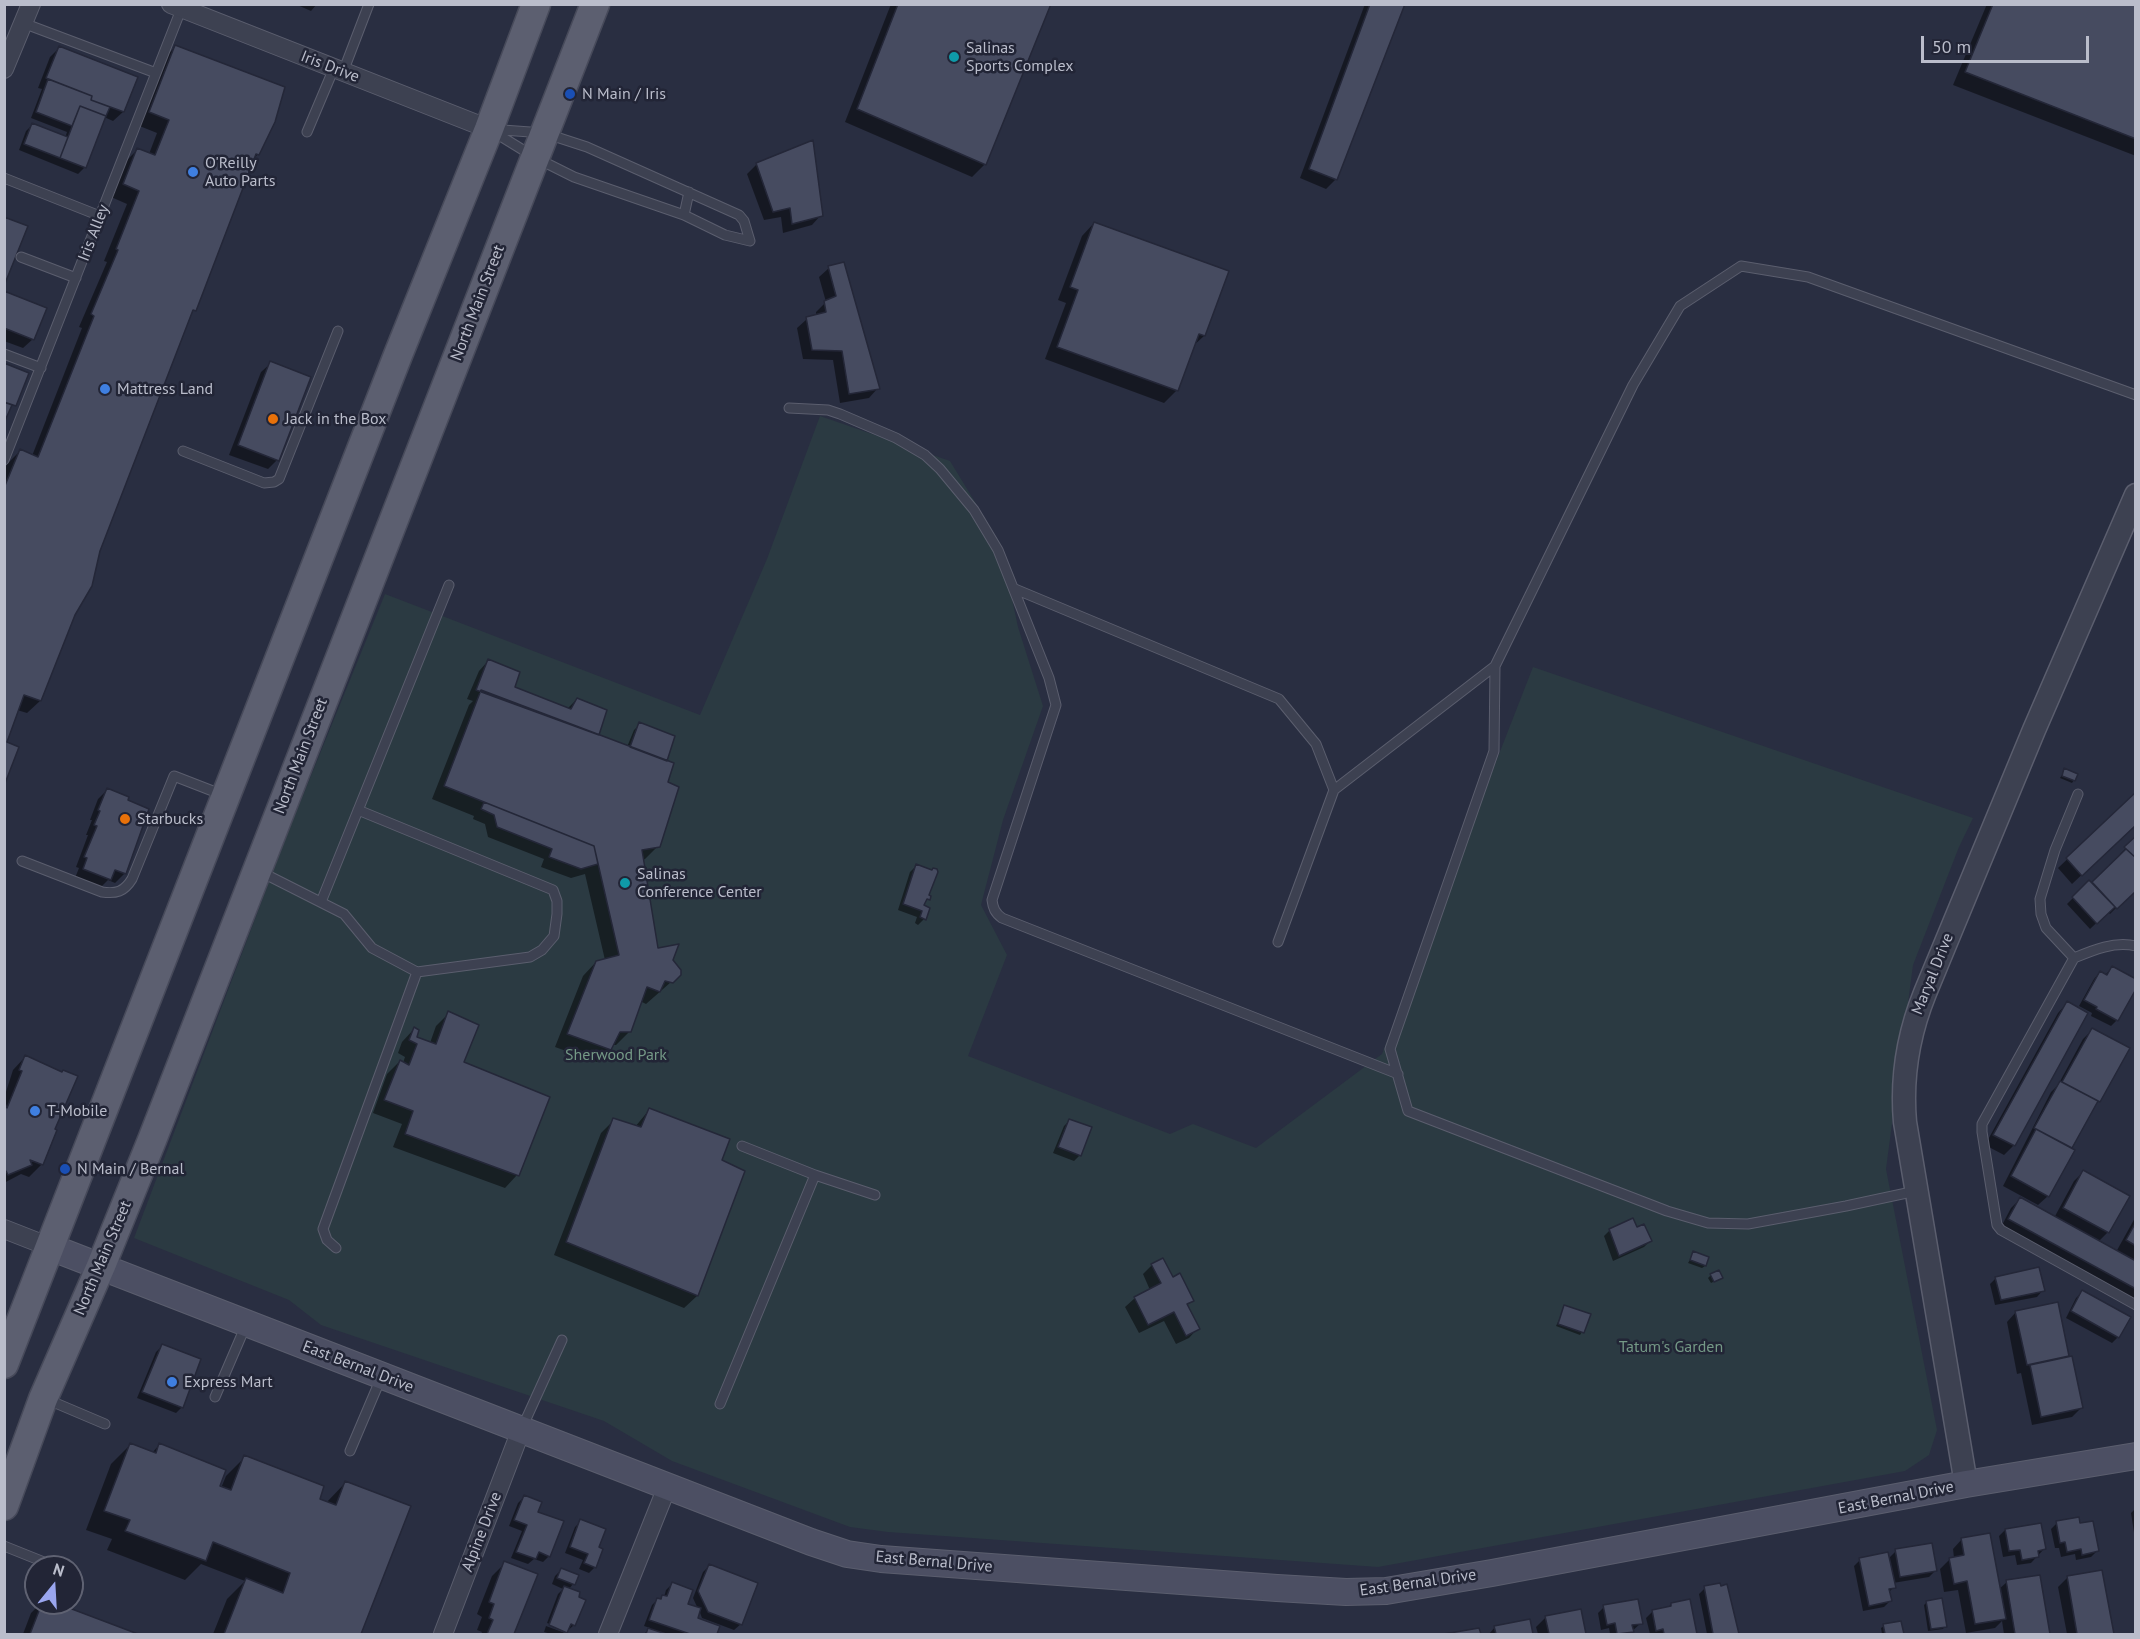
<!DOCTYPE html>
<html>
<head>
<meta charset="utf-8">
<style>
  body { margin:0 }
  #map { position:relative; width:2140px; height:1639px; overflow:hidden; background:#292e41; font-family:"PT Sans",sans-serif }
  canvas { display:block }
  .frame { position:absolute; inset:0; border:6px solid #babdcb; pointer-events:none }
  .north { position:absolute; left:24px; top:1555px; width:60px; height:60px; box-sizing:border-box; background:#222536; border:2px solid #5f6272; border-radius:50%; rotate:18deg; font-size:16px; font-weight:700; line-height:24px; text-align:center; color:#babdcb }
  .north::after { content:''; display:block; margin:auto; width:21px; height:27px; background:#9aa6ef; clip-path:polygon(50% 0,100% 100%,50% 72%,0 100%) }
  .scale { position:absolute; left:1921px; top:36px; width:168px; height:27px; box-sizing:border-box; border:3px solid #babdcb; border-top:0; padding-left:8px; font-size:18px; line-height:21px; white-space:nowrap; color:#babdcb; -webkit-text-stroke:4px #222536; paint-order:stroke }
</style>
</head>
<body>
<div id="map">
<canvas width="2140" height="1639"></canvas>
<div class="frame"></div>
<div class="north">N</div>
<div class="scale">50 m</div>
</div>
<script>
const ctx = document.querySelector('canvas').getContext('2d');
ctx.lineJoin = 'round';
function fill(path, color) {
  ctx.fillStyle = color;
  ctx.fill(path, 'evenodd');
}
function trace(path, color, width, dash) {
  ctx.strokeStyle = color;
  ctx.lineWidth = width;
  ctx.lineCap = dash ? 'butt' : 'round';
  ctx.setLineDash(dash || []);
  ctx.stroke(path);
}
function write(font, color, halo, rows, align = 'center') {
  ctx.font = font + ' "PT Sans",sans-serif';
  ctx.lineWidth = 5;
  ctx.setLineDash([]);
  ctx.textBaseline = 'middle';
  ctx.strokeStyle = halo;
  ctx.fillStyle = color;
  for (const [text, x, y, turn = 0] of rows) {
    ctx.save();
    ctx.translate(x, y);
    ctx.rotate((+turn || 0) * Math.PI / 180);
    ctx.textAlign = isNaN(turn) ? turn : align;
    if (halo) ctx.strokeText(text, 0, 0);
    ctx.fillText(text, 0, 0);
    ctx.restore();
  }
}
fill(new Path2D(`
  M820,416L950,461L1000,543L1018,627L1043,706L1003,820L981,905L1007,955L968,1056L1170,1134L1193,1124L1256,1148L1382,1054L1533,667L1973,818L1959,847L1913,965L1886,1169L1937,1430L1929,1455L1905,1471L1378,1567L888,1532L850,1527L672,1461L604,1421L321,1325L289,1300L134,1238L288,832L385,594L700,715L767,559Z`), '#2b3a42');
fill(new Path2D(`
  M295,4H317L311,11Z
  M891,4H1049L985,164L972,177L845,122Z
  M1365,4H1404L1336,179L1326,189L1300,178Z
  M1987,4H2136V156L1953,85Z
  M175,47L258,154L253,160L194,310L189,315L40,701L27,713L17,710L5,743L4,782V471L7,464L20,451L32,456L82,328L79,327L107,262L104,261L127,204L111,197L125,162L138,149L149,154L157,133L137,125L162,60Z
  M59,48L123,112L113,121L104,117L84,168L78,174L19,150L26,131L32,125L65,138L67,132L31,118L42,89L38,88L50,57Z
  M812,142L821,215L812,225L783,233L781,217L764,220L747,174L756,165Z
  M1094,223L1204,336L1193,346L1177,390L1164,403L1045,359L1066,303L1058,300L1082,236Z
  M829,268L878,388L869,398L840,403L833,360L803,359L797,328L807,319L816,316V312L826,302L819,277Z
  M4,293L33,339L23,348L4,341Z
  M271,363L277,460L268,469L229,455L261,372Z
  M488,661L513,688L567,709L577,699L597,736L627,747L634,730L640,724L665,760L666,783L658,846L645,859L642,860L657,950L671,960L679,975L646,1004L640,1001L629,1032L616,1045H612L597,1062L555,1047L583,976L596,962L605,960L585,874L571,878L541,867L544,859L488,837L485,824L473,819L474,816L432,799L469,705L473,701L467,699L479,671Z
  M2065,770L2074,780L2072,783L2060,778Z
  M107,790L125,873L115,883L108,880L100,888L75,878L79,868L76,867L88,835H86L92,820H90L98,799Z
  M2136,794V824L2072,884L2058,868Z
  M2136,838V888L2110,914L2108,912L2090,929L2067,904L2089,882L2092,885L2122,856L2120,854Z
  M916,866L928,899L923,904L924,919L918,925L915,923L917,917L898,910L910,872Z
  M2112,968L2136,986L2117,1020L2111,1026L2091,1016L2092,1013L2079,1006L2094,979L2100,972L2105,975Z
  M2067,1003L2086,1014L2013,1146L2004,1155L1985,1145L2058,1013Z
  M449,1013L462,1063L517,1175L505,1188L393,1147L402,1124L373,1113L387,1074L400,1061L403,1063L405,1057L398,1053L402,1042L414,1029L416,1038L430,1043L436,1026Z
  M2093,1029L2099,1101L2093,1107L2048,1196L2038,1205L2003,1186L2051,1092L2058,1085L2083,1039Z
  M25,1057L42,1164L29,1177L21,1174L4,1183V1098L13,1070Z
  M649,1110L720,1161L744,1172L697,1296L684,1308L554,1255L601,1133L614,1120L635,1127Z
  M1070,1120L1080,1155L1074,1161L1053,1153L1064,1126Z
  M2083,1172L2108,1232L2098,1242L2116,1252L2136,1216V1299L2133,1301L2000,1229L2011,1208L2020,1199L2054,1218L2074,1181Z
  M1636,1229L1650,1241L1644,1247L1613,1261L1604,1236L1610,1230Z
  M1694,1253L1705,1266L1702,1268L1688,1263Z
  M1152,1265L1172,1279L1192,1301L1186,1306L1198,1328L1189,1338L1176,1344L1164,1321L1139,1333L1125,1307L1135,1298L1150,1290L1143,1274Z
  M1711,1275L1721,1278L1711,1283L1708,1278Z
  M1996,1278L2043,1290L2037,1297L1995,1305L1990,1284Z
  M2082,1292L2118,1337L2112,1343L2066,1318L2076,1298Z
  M2057,1304L2068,1358L2081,1408L2072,1417L2032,1425L2021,1373L2017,1374L2007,1322L2016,1312Z
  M1565,1307L1582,1332L1580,1335L1556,1326Z
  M162,1346L182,1407L176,1413L137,1398L156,1352Z
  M130,1445L152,1453L159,1445L221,1488L226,1476L245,1457L326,1503L346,1482L410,1506L360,1634H213L227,1599L245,1581L201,1564L185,1580L107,1550L112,1539L86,1530L111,1464Z
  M524,1497L537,1512L549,1556L543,1562L534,1559L528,1564L511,1558L522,1531L509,1526L518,1503Z
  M2136,1508V1539H2135L2131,1513Z
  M581,1521L597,1548L595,1567L589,1573L579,1569L583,1560L565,1553L575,1527Z
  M2057,1523L2079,1525L2097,1551L2091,1557L2076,1560L2075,1554L2061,1557L2059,1548H2055L2051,1529Z
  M2005,1530L2044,1549L2031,1563L2017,1565L2015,1555L2003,1557L1999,1536Z
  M1962,1539L1999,1589L2007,1582L2039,1576L2048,1634H2004L2002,1621L1995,1628L1966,1633L1958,1590L1944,1592L1940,1569L1950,1559L1954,1558L1953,1549Z
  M1896,1551L1935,1571L1929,1577L1893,1583L1894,1587L1888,1593L1890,1601L1884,1607L1863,1611L1854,1566L1860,1560L1888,1559Z
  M505,1563L536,1575L513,1634H481L482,1632L477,1630L482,1617L477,1614L492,1576Z
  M709,1566L741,1624L734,1630L702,1618L699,1610L696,1619L718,1627L715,1634H644L650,1628L644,1626L652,1605L658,1599L664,1597L666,1590L672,1584L686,1605L698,1609L693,1598L703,1572Z
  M561,1570L577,1576L573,1584L569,1589L574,1625L565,1633V1630L547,1623L558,1594L563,1589L552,1584L555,1576Z
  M2100,1572L2112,1634H2067L2058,1587L2068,1577Z
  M1705,1588L1737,1633L1736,1634H1707L1699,1594Z
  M1689,1601L1695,1634H1650L1646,1618L1652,1612L1667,1609L1671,1604Z
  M1927,1602L1945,1626L1943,1629L1928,1631L1924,1605Z
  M41,1603H52L134,1634H23L31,1613Z
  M1604,1607L1641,1623L1629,1634H1610L1609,1628L1601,1630L1598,1613Z
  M1580,1611L1584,1634H1538L1536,1627L1546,1617Z
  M1528,1621L1531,1634H1489L1495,1627Z
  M1900,1623L1903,1634H1882L1881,1628L1884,1626Z
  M546,1626L565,1633L551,1634L544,1632Z`), '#0007');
const building = new Path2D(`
  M898,4H1051L986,165L857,109Z
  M1370,4H1405L1337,180L1309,169Z
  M1993,4H2136V139L1965,72Z
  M175,45L285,87L275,122L259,155L256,154L196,311L193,310L100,551L92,586L75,615L41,701L24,695L7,742L19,747L4,786V488L20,449L38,457L94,316L91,314L118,250L116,249L139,191L123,184L137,148L155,155L169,120L149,112Z
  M59,46L138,77L124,112L91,100L92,96L46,78Z
  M48,79L92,96L91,100L110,107L106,116L80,106L72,126L36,112Z
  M80,106L106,116L86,168L60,158Z
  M32,123L68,137L60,158L24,144Z
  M813,140L823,216L792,224L790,208L773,212L756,163Z
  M4,217L28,226L4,286Z
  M1094,222L1229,271L1205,336L1199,334L1178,391L1057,347L1078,290L1070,287Z
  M844,262L880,389L849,394L842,351L812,350L806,317L826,312L824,301L836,296L828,266Z
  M4,291L47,308L34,340L4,328Z
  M270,361L311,377L279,461L238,445Z
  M4,363L29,373L16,406L4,402Z
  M4,402L12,405L4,423Z
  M488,659L520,672L515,687L571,709L577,698L607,710L599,735L476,690Z
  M481,690L674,763L668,782L679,787L660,847L642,850L658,948L679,944L673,960L681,970V975L673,983L665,981L660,992L647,987L631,1032H620L611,1050L567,1034L596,961L619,955L594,846L444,786Z
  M639,722L675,736L667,761L630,747Z
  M2064,768L2078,774L2075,781L2062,776Z
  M107,788L129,797L128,800L149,809L126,874L115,870L111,880L83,869L87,858L84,857L97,826L94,825L100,811L98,810Z
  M2136,792V825L2082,876L2066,858Z
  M484,802L594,846L598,864L581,869L549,857L552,849L497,827L494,815L481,809Z
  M2136,836V858L2124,847Z
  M2126,849L2136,858V891L2117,909L2092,882Z
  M916,864L932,870L933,868L937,869L938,872L929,895L931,896L930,900L927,899L924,905L930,908L926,920L920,917L922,911L903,904Z
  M2089,880L2115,907L2097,924L2072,897Z
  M2112,966L2136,979V989L2118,1021L2096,1009L2097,1007L2084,1000L2100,971L2107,975Z
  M2067,1001L2088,1013L2015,1146L1993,1135Z
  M448,1011L479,1025L464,1062L550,1097L519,1176L405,1134L413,1111L384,1100L400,1060L409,1065L417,1044L409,1040L414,1027L419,1030L417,1037L436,1044Z
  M2092,1028L2130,1048L2100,1102L2062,1082Z
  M25,1055L62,1072L63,1070L78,1076L55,1129L57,1130L43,1165L30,1160L32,1165L8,1175L6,1171L4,1175V1101L7,1108L22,1071L19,1070Z
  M2060,1081L2098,1101L2072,1148L2034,1128Z
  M649,1108L730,1139L722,1160L745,1171L698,1296L566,1242L613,1118L641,1127Z
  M1069,1119L1092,1127L1081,1156L1058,1147Z
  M2036,1129L2075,1150L2049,1197L2011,1176Z
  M2083,1170L2130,1196L2109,1233L2063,1208Z
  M2020,1197L2136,1261V1289L2008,1219Z
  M1633,1218L1637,1227L1644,1224L1652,1241L1619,1256L1609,1229Z
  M2136,1222V1246L2126,1240Z
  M1693,1251L1709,1257L1706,1266L1690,1260Z
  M1163,1258L1173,1277L1180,1273L1194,1301L1187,1304L1200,1329L1186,1336L1174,1312L1148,1325L1134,1297L1161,1283L1151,1264Z
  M2039,1267L2045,1291L2001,1300L1995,1277Z
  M1719,1270L1723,1278L1714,1282L1710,1274Z
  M2082,1290L2131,1317L2119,1338L2071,1311Z
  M2058,1302L2069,1356L2027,1365L2015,1311Z
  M1564,1305L1591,1314L1584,1333L1558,1324Z
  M162,1344L201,1359L183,1408L142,1392Z
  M2072,1356L2083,1408L2041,1417L2030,1365Z
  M130,1443L156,1453L159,1443L226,1470L220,1486L231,1490L244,1455L324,1486L320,1499L336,1505L345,1481L411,1506L361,1634H224L246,1578L283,1593L290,1573L213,1542L206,1561L125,1531L130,1520L104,1511Z
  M524,1495L542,1502L538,1512L564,1521L550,1557L539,1552L536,1559L516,1552L527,1525L514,1520Z
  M2079,1517L2080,1523L2093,1521L2099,1551L2082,1555L2081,1549L2067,1552L2065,1542L2060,1543L2056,1521Z
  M580,1519L606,1529L599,1547L603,1549L596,1568L584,1563L588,1554L570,1547Z
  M2041,1523L2046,1549L2038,1551L2039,1557L2022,1560L2020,1550L2009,1551L2005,1529Z
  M1990,1533L2006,1619L1975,1624L1967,1581L1954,1584L1949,1558L1964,1555L1961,1538Z
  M1932,1543L1937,1571L1900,1577L1895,1549Z
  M1888,1552L1896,1588L1889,1589L1892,1601L1869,1606L1859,1558Z
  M504,1561L538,1574L514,1634H487L493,1620L489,1618L494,1604L489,1602Z
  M709,1564L758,1583L742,1625L708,1612L698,1591Z
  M561,1568L579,1575L575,1585L557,1578Z
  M2102,1570L2114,1634H2077L2067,1576Z
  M2040,1575L2050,1634H2015L2006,1580Z
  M672,1582L693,1590L688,1604L701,1608L698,1618L720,1626L717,1634H690L649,1620L657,1598L661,1599L662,1595L667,1596Z
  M1720,1583L1721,1586L1727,1584L1739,1634H1713L1704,1586Z
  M564,1586L580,1592L579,1597L586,1600L575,1626L571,1624L567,1633L549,1625Z
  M1942,1598L1947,1627L1931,1629L1926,1601Z
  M1638,1599L1643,1624L1632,1625L1634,1632L1617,1634L1615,1623L1607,1625L1603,1605Z
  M1690,1599L1697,1634H1664L1663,1629L1656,1631L1652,1610L1671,1606V1603Z
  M42,1603H56L138,1634H30Z
  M1581,1609L1586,1634H1549L1545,1616Z
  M1530,1619L1533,1634H1496L1494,1626Z
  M1901,1621L1904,1634H1885L1883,1624Z
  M648,1628L666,1634H646Z
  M1479,1628L1481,1634H1444Z`);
fill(building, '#464b60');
trace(building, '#242738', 1.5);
const service = new Path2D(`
  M23,23L156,73
  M343,72L369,4
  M489,129L544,133L587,147L739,215L744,221L750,241L725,235L684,215L574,177L536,158Z
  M307,132L334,68
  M4,178L100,216
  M684,215L689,192
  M21,257L76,278
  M4,354L41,368
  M789,408L828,410L840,414L896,438L925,455L940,469L974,510L998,550L1049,678L1056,705L992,900C993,908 995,913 1002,918L1398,1074
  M183,451L264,483L274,482L279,479L338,331
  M4,460L182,7
  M1015,589L1279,699L1316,744L1334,790L1278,942
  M1334,790L1495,666
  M22,861L102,892C116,894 124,892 132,879L174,776L223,795
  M261,872L344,914L372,948L417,972L530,957L542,950L554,936L557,914V901L553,890L358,810
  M321,902L449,585
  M2136,946C2114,941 2093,950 2074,958L1982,1124V1132L1997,1225L2001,1230L2136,1305
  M2074,958L2046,928L2041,914L2040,899L2055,850L2078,794
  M742,1146L815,1175L875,1195
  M1916,1191L1846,1206L1748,1224L1708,1223L1667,1211L1408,1111L1390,1049L1494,751L1495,666L1633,385L1680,306L1741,266L1808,277L2136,395
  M336,1248L327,1240L323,1229L417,972
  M215,1397L246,1325
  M46,1399L105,1424
  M720,1404L815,1175
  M522,1428L562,1340
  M350,1451L381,1378
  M4,1546L49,1564`);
const minor = new Path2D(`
  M171,4L489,129
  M4,69L31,4
  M4,1229L50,1247
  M443,1634L521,1430
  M608,1634L667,1487`);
const tertiary = new Path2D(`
  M1966,1484L1905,1122C1901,1076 1908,1035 1925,993L2034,730L2136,495`);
const secondary = new Path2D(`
  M50,1247L811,1542L847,1554L881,1559L1277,1588L1346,1592L1386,1591L1492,1573L1966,1484L2136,1456`);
const primary = new Path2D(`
  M4,1364L398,355L489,129L536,4
  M4,1506L43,1399L101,1266L152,1140L595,4`);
trace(service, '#5b5e6e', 11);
trace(minor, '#5b5e6e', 20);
trace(tertiary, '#5b5e6e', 25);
trace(secondary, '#5b5e6e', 28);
trace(primary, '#474a5a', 31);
trace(service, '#3d4151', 9);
trace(minor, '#3d4151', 18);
trace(tertiary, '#3d4151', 22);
trace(secondary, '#4c4f63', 26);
trace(primary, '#5c5f70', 28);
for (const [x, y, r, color] of [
  [954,57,6,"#0f9aa8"],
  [570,94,6,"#1a4fb4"],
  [193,172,6,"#3f7fe0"],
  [105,389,6,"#3f7fe0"],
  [273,419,6,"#e8710a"],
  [125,819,6,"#e8710a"],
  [625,883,6,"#0f9aa8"],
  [35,1111,6,"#3f7fe0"],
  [65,1169,6,"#1a4fb4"],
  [172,1382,6,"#3f7fe0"]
]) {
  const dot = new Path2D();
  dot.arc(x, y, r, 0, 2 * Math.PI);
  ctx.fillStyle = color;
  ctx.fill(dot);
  trace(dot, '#222536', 2);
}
write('16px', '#babdcb', '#222536', [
  ["Salinas",966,48],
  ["Sports Complex",966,66],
  ["N Main / Iris",582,94],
  ["O'Reilly",205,163],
  ["Auto Parts",205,181],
  ["Mattress Land",117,389],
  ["Jack in the Box",285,419],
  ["Starbucks",137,819],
  ["Salinas",637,874],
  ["Conference Center",637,892],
  ["T-Mobile",47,1111],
  ["N Main / Bernal",77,1169],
  ["Express Mart",184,1382]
], 'left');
write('16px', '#babdcb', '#222536', [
  ["Iris Drive",330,67,21],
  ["Iris Alley",94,233,-69],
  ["North Main Street",478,303,-69],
  ["North Main Street",301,756,-69],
  ["Maryal Drive",1933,974,-68],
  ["North Main Street",103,1258,-67],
  ["East Bernal Drive",358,1367,21],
  ["East Bernal Drive",1896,1498,-11],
  ["Alpine Drive",482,1532,-69],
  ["East Bernal Drive",934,1562,5],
  ["East Bernal Drive",1418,1583,-8]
]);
write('16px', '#749986', '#222536', [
  ["Sherwood Park",616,1055],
  ["Tatum's Garden",1671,1347]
]);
</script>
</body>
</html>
